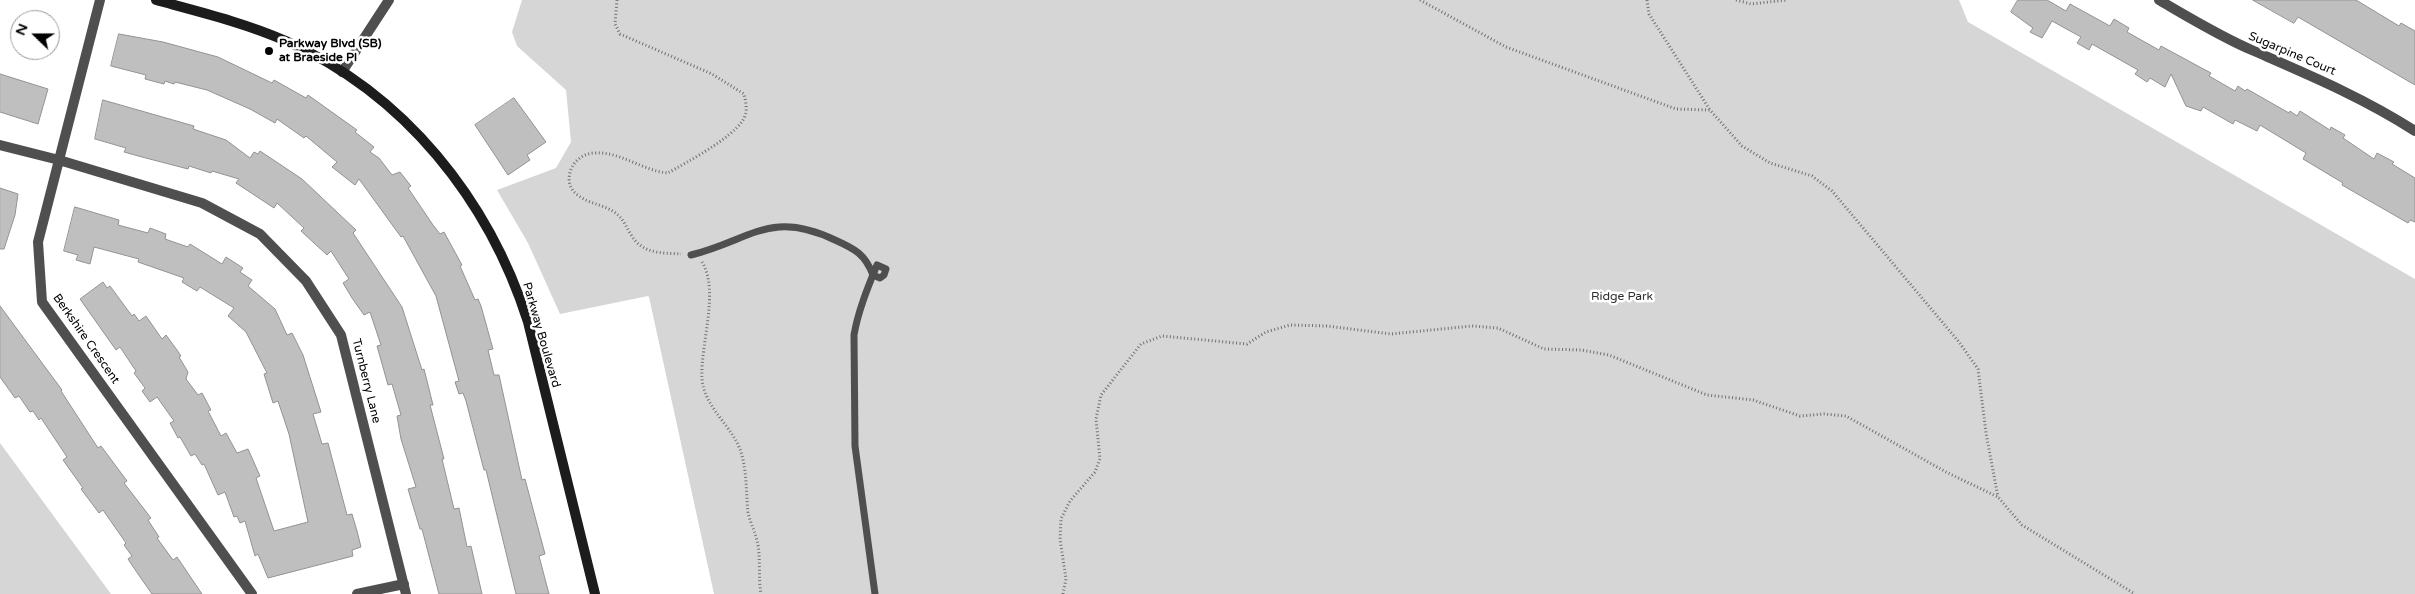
<!DOCTYPE html>
<html>
<head>
<meta charset="utf-8">
<style>
  body { margin:0 }
  #map { position:relative; width:2415px; height:594px; overflow:hidden; background:#fff; font-family:"Varela Round",sans-serif }
  canvas { display:block }
  .north { position:absolute; left:10px; top:10px; width:50px; height:50px; box-sizing:border-box; background:#fff; border:1px solid #999; border-radius:50%; rotate:292deg; font-size:14px; font-weight:700; line-height:20px; text-align:center; color:#000 }
  .north::after { content:''; display:block; margin:auto; width:18px; height:22px; background:#000; clip-path:polygon(50% 0,100% 100%,50% 72%,0 100%) }
</style>
</head>
<body>
<div id="map">
<canvas width="2415" height="594"></canvas>
<div class="north">N</div>
</div>
<script>
const ctx = document.querySelector('canvas').getContext('2d');
ctx.lineJoin = 'round';
function fill(path, color) {
  ctx.fillStyle = color;
  ctx.fill(path, 'evenodd');
}
function trace(path, color, width, dash) {
  ctx.strokeStyle = color;
  ctx.lineWidth = width;
  ctx.lineCap = dash ? 'butt' : 'round';
  ctx.setLineDash(dash || []);
  ctx.stroke(path);
}
function write(font, color, halo, rows, align = 'center') {
  ctx.font = font + ' "Varela Round",sans-serif';
  ctx.lineWidth = 5;
  ctx.setLineDash([]);
  ctx.textBaseline = 'middle';
  ctx.strokeStyle = halo;
  ctx.fillStyle = color;
  for (const [text, x, y, turn = 0] of rows) {
    ctx.save();
    ctx.translate(x, y);
    ctx.rotate((+turn || 0) * Math.PI / 180);
    ctx.textAlign = isNaN(turn) ? turn : align;
    if (halo) ctx.strokeText(text, 0, 0);
    ctx.fillText(text, 0, 0);
    ctx.restore();
  }
}
fill(new Path2D(`
  M522,0H1959L1968,22L2415,279V594H714L649,297L648,296L560,314L528,243L497,190L556,168L571,142L566,90L517,46L512,32Z
  M0,443L111,594H0Z`), '#d6d6d6');
const building = new Path2D(`
  M2018,0H2047L2066,11L2070,4L2110,26L2114,19L2129,28L2127,32L2159,50L2161,46L2196,65L2211,73L2209,76L2235,91L2238,86L2245,91L2247,89L2289,113L2290,111L2297,116L2300,111L2330,130L2331,127L2345,135L2343,138L2374,159L2377,153L2394,162L2392,164L2415,178V222L2410,220L2408,223L2342,185L2343,183L2303,159L2306,153L2260,125L2257,131L2235,120L2233,124L2203,107L2201,111L2186,106L2171,74L2165,87L2150,78L2147,82L2135,74L2138,70L2092,44L2089,50L2077,43L2081,37L2052,21L2042,38L2030,32L2033,28L2011,12Z
  M2253,0H2356L2399,26L2401,23L2415,31V85L2298,17L2294,23Z
  M119,34L163,42L218,57L272,83L274,80L306,98L308,95L357,130L355,132L374,147L370,152L379,158L392,175L400,172L411,186L408,188L433,225L440,234L444,232L462,265L460,266L475,300L478,299L481,306L493,349L488,350L494,375H499L522,480L525,479L545,554L539,556L549,594H516L486,470H484L466,401L463,393L459,394L455,382L459,381L436,296L403,236L401,237L359,179L355,185L332,167L337,162L306,136L304,138L277,119L275,123L250,109L207,90L175,82L174,84L165,81L164,84L145,79L146,75L111,66Z
  M0,74L48,89L38,124L0,112Z
  M514,98L546,142L527,155L530,160L508,175L475,125Z
  M103,100L194,126L193,129L226,140L250,158L254,152L258,154L260,151L302,179L356,230L353,233L402,307L422,370L424,369L433,405H430L444,459H442L454,509L459,508L467,547L471,546L482,594H439L422,529H420L408,489L416,487L401,439L397,416L401,415L392,384L388,385L377,346L381,345L370,312L364,315L352,298L343,283L349,279L331,251L327,255L301,231L304,228L277,203L274,208L236,183L239,179L212,171L211,173L189,166L188,169L142,157L124,152L126,148L95,139Z
  M0,188L18,194L15,215L4,249H0Z
  M75,207L119,220L118,225L148,233L150,228L166,234L165,239L188,247L190,244L222,264L226,257L243,268L240,272L252,280L248,286L275,309L287,335L292,333L303,355L321,412L313,414L322,444L328,443L347,515L352,514L357,531L361,547L352,550L353,556L268,578L258,554L255,556L245,521L240,523L237,516L234,517L225,492L218,495L204,464L202,465L195,454L191,456L180,437L178,438L170,423L174,421L157,397L150,402L142,391L145,388L134,373L136,371L120,347L116,350L80,299L103,282L107,288L110,286L132,316L134,314L139,321L146,316L162,339L166,335L177,350L181,356L179,357L188,372L186,379L198,395L202,393L211,410L208,411L221,436L226,433L237,453L248,449L260,476L256,478L274,531L308,522L289,434L278,401L273,403L264,374L267,373L246,332L228,316L234,308L200,287L197,291L182,282L184,278L138,262L139,259L94,247L90,264L76,260L78,255L64,251Z
  M0,306L62,390L61,391L98,448L101,446L127,481L124,483L151,518L148,520L159,537L157,538L173,560L177,557L202,594H152L138,574L128,559L132,556L124,545L126,543L103,510L99,513L81,489L83,488L63,460L67,457L41,418L39,420L33,411L30,412L19,396L15,398L0,377Z`);
fill(building, '#bfbfbf');
trace(building, '#939393', 1);
trace(new Path2D(`
  M617,0L615,24L620,34L712,74L744,94C746,102 748,112 743,120C731,139 687,162 668,173C643,171 620,151 594,153C572,154 559,183 579,196C591,205 609,205 620,217C627,225 631,239 640,245C651,254 668,253 681,254
  M1420,0L1506,47L1676,109L1710,110L1742,146L1770,163L1812,176L1832,191L1959,342L1978,369L1986,433L1998,497
  M1647,0L1649,14L1710,110
  M1736,0L1751,4L1787,0
  M702,262C720,291 700,345 702,378C704,408 732,425 741,452C747,472 746,492 748,512C750,523 755,531 757,541C761,554 758,578 761,594
  M1063,594L1066,579L1060,539L1061,519L1070,501L1095,472L1100,459L1096,419L1101,395L1141,344L1162,336L1247,344L1266,332L1290,325L1327,326L1391,334L1472,326L1498,328L1544,349L1581,350L1609,355L1707,395L1753,400L1800,416L1824,414L1846,416L1946,472L1998,497L2022,525L2135,594`), '#717171', 3, [1, 2.5]);
trace(new Path2D(`
  M691,255C751,240 770,209 835,240C855,249 865,254 873,275
  M873,275L880,278L884,275L886,269L877,265C868,287 858,311 854,335L855,446L875,594`), '#4f4f4f', 7);
trace(new Path2D(`
  M100,0L38,242L42,302L252,594
  M2159,0C2190,18 2221,37 2254,51C2309,75 2364,98 2415,131
  M342,72L389,0
  M0,145L59,160L202,203L260,234L306,281L341,335L406,594
  M357,594L404,584`), '#4f4f4f', 10);
trace(new Path2D(`
  M156,0C200,12 245,23 286,41C405,94 489,200 528,322L595,594`), '#1c1c1c', 10);
for (const [x, y, r, color] of [
  [269,51,5,"#000"]
]) {
  const dot = new Path2D();
  dot.arc(x, y, r, 0, 2 * Math.PI);
  ctx.fillStyle = color;
  ctx.fill(dot);
  trace(dot, '#fff', 2);
}
write('bold 12px', '#000', '#fff', [
  ["Parkway Blvd (SB)",279,44],
  ["at Braeside Pl",279,58]
], 'left');
write('12px', '#000', '#fff', [
  ["Sugarpine Court",2292,54,23],
  ["Parkway Boulevard",541,335,74],
  ["Berkshire Crescent",86,339,55],
  ["Turnberry Lane",366,381,76]
]);
write('12px', '#2d2d2d', '#fff', [
  ["Ridge Park",1622,297]
]);
</script>
</body>
</html>
